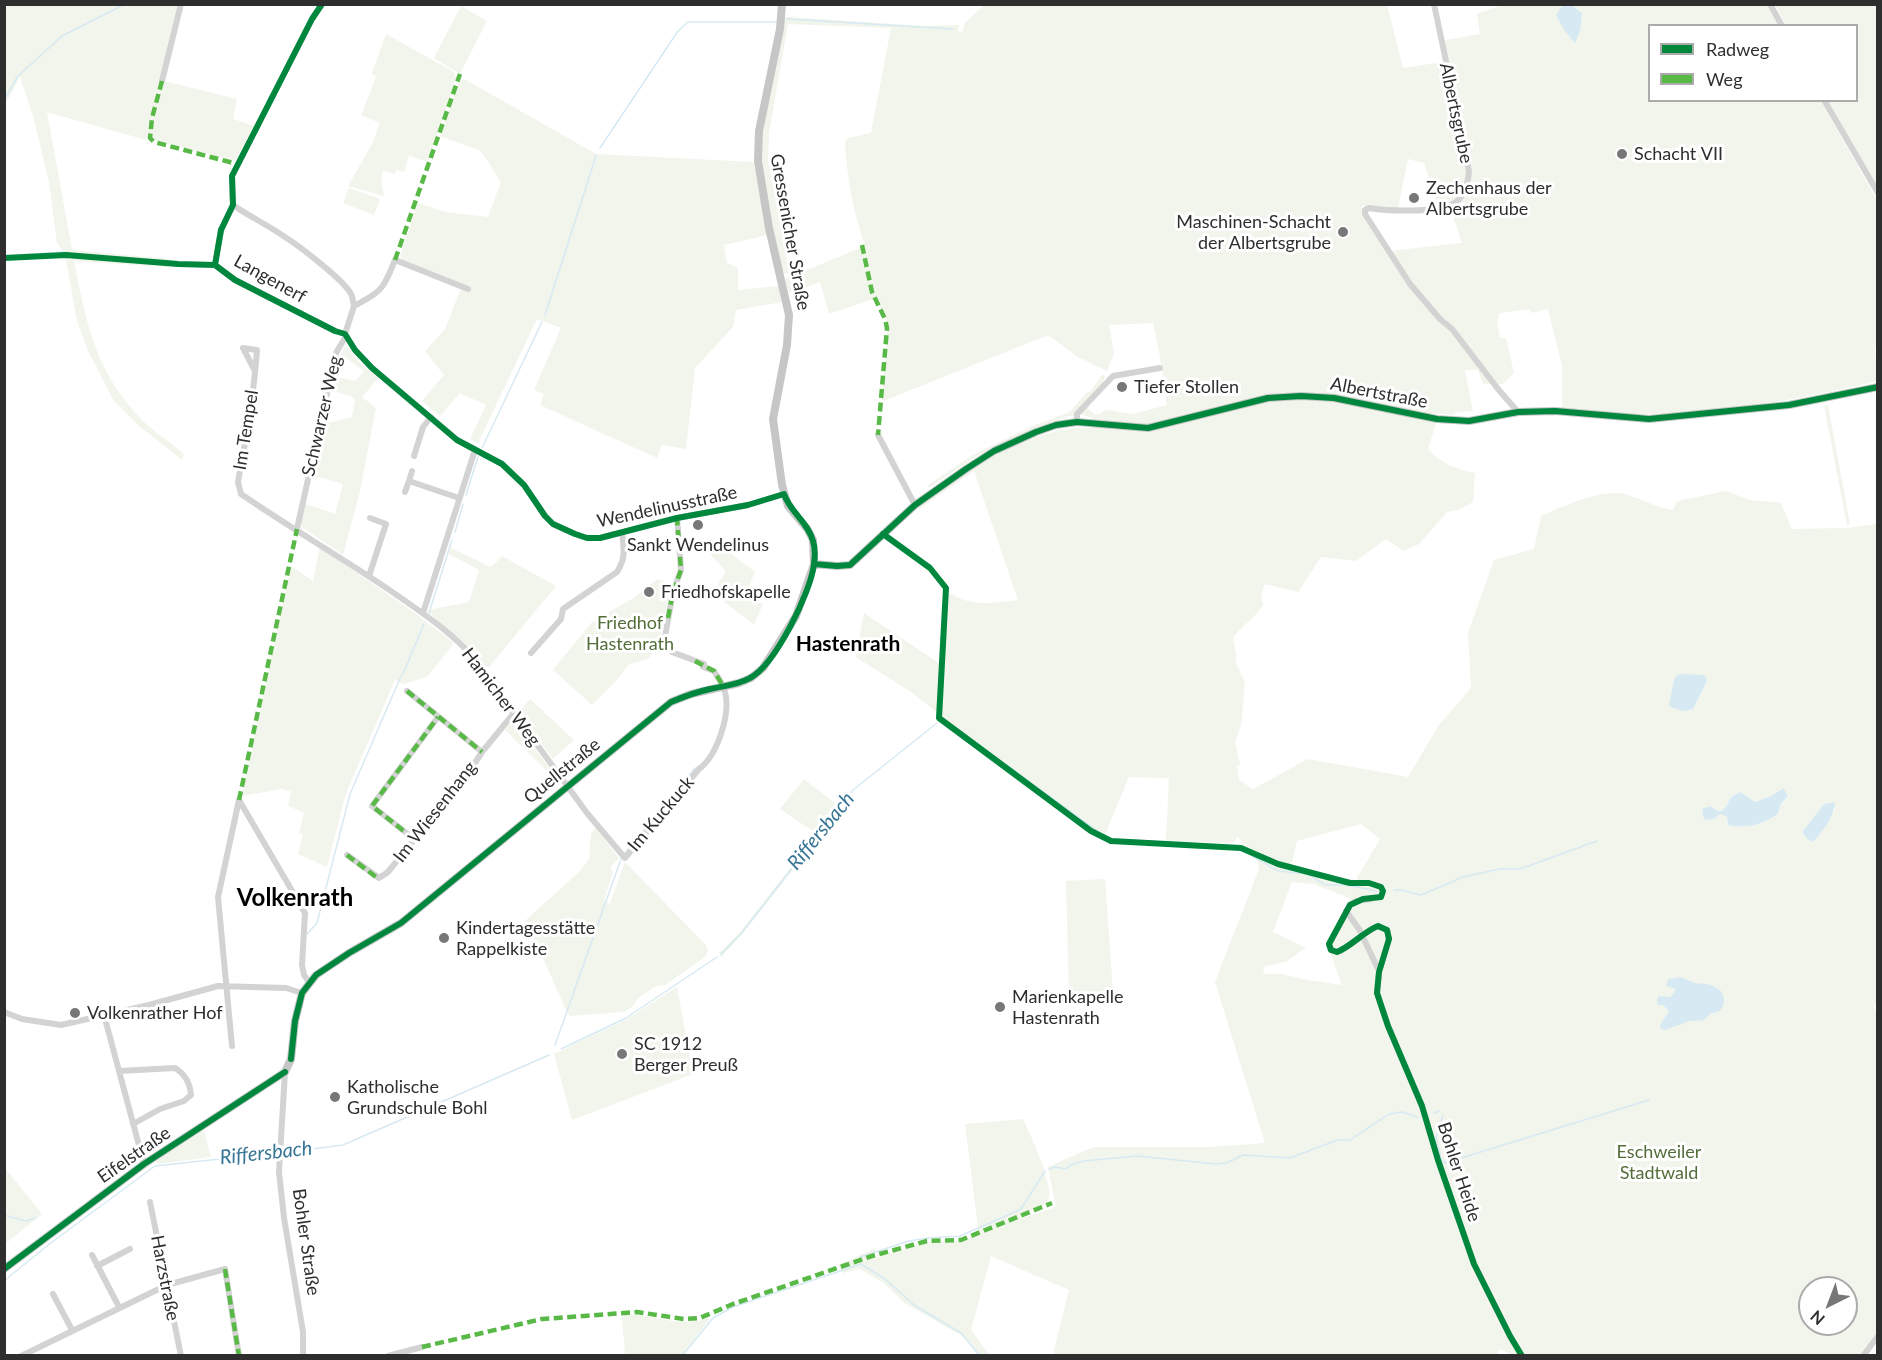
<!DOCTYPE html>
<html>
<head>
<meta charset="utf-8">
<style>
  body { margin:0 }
  #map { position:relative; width:1882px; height:1360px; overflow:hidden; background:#fff; font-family:Lato,sans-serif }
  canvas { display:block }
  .frame { position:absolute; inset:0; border:6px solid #2e2e2e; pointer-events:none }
  .legend { position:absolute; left:1648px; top:24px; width:210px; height:78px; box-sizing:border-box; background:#fff; border:2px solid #ababab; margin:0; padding:8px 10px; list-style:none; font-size:18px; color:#2e2e2e }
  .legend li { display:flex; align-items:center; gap:12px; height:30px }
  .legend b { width:30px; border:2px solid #ababab }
  .north { position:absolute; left:1798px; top:1276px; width:60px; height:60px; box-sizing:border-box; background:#fff; border:2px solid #ababab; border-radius:50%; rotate:222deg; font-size:16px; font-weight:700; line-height:24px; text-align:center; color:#2e2e2e }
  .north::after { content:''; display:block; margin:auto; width:21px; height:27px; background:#777; clip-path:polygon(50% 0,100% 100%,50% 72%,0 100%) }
</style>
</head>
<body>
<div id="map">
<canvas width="1882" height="1360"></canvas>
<div class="frame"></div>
<ul class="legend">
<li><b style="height:8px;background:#00873e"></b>Radweg</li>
<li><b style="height:8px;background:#58b947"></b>Weg</li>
</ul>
<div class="north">N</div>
</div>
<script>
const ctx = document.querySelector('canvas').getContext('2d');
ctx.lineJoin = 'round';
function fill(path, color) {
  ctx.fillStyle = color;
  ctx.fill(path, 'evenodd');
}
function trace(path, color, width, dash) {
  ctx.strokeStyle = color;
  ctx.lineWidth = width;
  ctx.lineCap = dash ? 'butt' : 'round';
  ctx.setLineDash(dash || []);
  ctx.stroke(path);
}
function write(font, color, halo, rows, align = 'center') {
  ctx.font = font + ' Lato,sans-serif';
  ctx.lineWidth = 6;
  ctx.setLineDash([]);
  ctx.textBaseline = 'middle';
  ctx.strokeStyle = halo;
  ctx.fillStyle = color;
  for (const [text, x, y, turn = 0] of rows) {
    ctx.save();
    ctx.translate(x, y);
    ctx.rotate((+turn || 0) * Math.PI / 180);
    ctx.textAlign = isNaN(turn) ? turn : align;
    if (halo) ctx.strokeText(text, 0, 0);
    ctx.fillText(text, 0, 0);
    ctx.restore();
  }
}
fill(new Path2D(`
  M1505,4L1767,5L1778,25L1650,26V100L1821,101L1877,200L1878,331L1875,350L1877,381C1807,398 1723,413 1650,414C1621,415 1591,411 1562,409V365L1548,309L1532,313L1529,309L1500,313L1497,322L1500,338H1506L1514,373L1503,384H1483L1478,370H1465L1473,411L1455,412V415L1427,413V421L1436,423L1428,449C1441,463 1457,470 1475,473L1473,502L1458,510L1447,512L1419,544L1404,551L1386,539L1356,561L1321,557L1298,592L1265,584L1261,594L1263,605C1257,615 1242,627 1233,637L1236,654V663L1245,683L1241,725L1235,743C1238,750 1237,757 1241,764L1237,766L1239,780L1253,789L1308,759L1408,777L1439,725L1471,688L1468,633L1494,560L1534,549L1541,516C1565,506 1602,487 1628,495C1644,500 1655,507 1673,510L1677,501L1726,491L1750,500L1781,503L1792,529L1847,528L1877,524L1878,999L1874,1008L1878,1014V1336L1863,1355L1513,1356L1500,1349L1495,1356L1053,1355L1069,1290L991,1256L971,1330L988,1353L994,1355H979L961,1335L904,1303L884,1283L860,1269L843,1273L838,1265L876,1248L871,1259L926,1243L961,1241L979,1235L965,1124L1023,1119C1029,1132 1058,1192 1047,1203C1042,1208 1029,1211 1022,1214L1023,1218L1056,1207L1048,1167L1093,1147H1211L1265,1143L1215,982L1259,869L1258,861L1248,853L1238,837L1232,843L1166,841L1169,778L1129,777L1104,837L945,721L943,717L911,692L856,657L864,613L943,666L947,595L950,593C969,607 995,603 1018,600L974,471L919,509L918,506C964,472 1033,424 1092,428L1093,418L1079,414L1093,398L1088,409L1094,414H1100L1105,410L1133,414L1167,405L1159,351L1153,323L1109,325L1114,353L1107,371L1078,357L1048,335L886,400H882L888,327L886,318L876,298L829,314L820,282L789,293L785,279L865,246C853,209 847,180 845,142L848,138L871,133L891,28L788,24L769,133L768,159L789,274L783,273C772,227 759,180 763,133C766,95 781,58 784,20L786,17H789L924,26L959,25L958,31L962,32L965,23L984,5H1387L1403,68L1443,62L1467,172C1466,190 1457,204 1438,206L1424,163L1408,159L1398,208L1361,206L1390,251L1462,243L1450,208C1464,199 1470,187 1472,170L1444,43L1446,40L1480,34L1477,14ZM1782,788L1788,796L1785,801L1780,805L1778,814C1761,825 1748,829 1728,825L1727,815L1720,813L1714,819H1704L1702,809L1710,806L1718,811L1722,812C1733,802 1724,797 1741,792L1755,802L1771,796ZM1834,802L1835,810C1827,821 1823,832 1813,842L1807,839L1802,832L1824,804ZM1361,824L1380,839L1356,880L1291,867L1297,841ZM1292,882L1313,884L1350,898L1327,945L1342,985L1302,979L1281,974H1263L1265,966L1285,962L1306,948L1273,932ZM1810,1288H1846V1324H1810Z
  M5,5H179L160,80L237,99L233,119L254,126L235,161L147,138L146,140L47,112L72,250L169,259L170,262L73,254L74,258L168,265V267L74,261C87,326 95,372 144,422C156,433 171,443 184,454L182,460L139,426L114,401L88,351L77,321L65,254L57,243L49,182L33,116L20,77L5,105Z
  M1775,5H1877V187L1828,101L1856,100V26L1786,25Z
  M461,6L487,21L460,74L434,58Z
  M386,34L454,72L456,78L428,162L409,156L404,172L396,170L395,174L383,171L381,178L384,196L348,186L372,144L380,123L361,115L376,77L372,73Z
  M462,80H466L596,154L753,162L755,165L768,235L724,245L727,263L738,268V290L779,286L782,302L736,310L733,327L695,368L686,449L662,445L657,458L540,405L544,394L534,390L561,328L537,319L478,443L470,439L486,405L460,393L440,416L422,401L444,375L425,351L445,329L461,288L404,262L400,256L418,203L445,212L488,217L501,182L481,151L440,136L459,82Z
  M349,188L380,199L374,215L343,203Z
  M347,346L358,361L378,378L362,397L376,408L360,491L343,555L302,527L301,522L306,504L335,514L343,484L312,475L324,424L352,417L355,400L351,396L332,391L336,377L356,381L364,371L341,354L344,347Z
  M1102,375H1105L1103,382L1074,416H1069L1033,429L975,457L929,488L928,485L973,455L1032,426L1070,412L1086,393L1091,391Z
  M1828,405L1850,524L1847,525L1824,406Z
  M712,539L755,572L744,598L763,604L754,625L713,593L726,571L702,546Z
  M320,547L420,617L454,643L427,677L403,684L395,680L346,793L327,867L298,854L303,835L299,833L304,813L288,806L291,791L282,789L242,796L291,566L313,581Z
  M451,548L491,567L502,556L556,586L489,667H485L460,639L430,614L428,610L469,602L479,570L449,554Z
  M657,579L671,583L659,644L649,658L628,665L617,680L592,705L553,670L592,622L635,597Z
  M530,699L574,740L553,759L518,713Z
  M512,721H515L550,769L547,771L505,730Z
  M804,779L836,804L815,830H811L780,809Z
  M827,821L830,823L742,934L721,957L719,953L740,932Z
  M596,828L619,858L610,868L613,872L604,901L610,904L625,862L706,945L708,951L705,957L665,985L656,986L638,998L633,1006L624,1012L570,1016L566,1010L526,920L579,872L589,859L591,833Z
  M1105,879L1113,991L1069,995L1066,881Z
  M677,987L693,1074L572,1120L554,1054L627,1019Z
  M204,1130L211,1157L158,1164L156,1161Z
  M5,1168L42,1214L5,1244Z
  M625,1314C651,1315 684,1328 708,1318L709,1320L682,1355H625L622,1318Z`), '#f1f5eb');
fill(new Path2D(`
  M1564,4L1571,5L1582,13L1580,31L1575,43L1564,30L1556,15Z
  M1683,674L1703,675L1706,677L1707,681L1693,709L1683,711L1670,707L1669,704L1674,680L1677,675Z
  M1783,788L1788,796L1780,805L1778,814C1761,825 1748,829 1728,825L1727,816L1720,814L1714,819L1704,820L1702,809L1710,806L1718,811H1722C1733,802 1724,798 1741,792L1755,802L1771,796Z
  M1835,802C1835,815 1822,833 1813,842L1807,839L1802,832L1824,804Z
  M1681,977C1685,979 1690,981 1695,983C1700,984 1705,983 1710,985C1724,989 1728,1000 1720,1011L1710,1014L1704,1020L1690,1021L1665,1030L1661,1029L1660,1025L1669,1011L1663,1005H1658L1657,999L1659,996L1670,997L1674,993L1676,989L1666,986L1668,979Z`), '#d7e9f3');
trace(new Path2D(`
  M787,19L953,29
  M4,100L18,76L62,36L125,4
  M600,148L678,31L688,22H776
  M4,256L64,252
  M545,315L596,156
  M482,448L542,322
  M466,495L478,457
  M455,532L463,504
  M429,613L452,540
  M403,674L424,624
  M945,720L1103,835L1113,839L1239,846
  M625,853L695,768
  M1249,854L1278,871L1307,874L1326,885H1347L1376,891
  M1394,890H1401L1421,895L1463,877L1500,869H1520L1597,841
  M307,934L317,923L350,794L401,676
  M721,954L741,934L853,790L937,723
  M555,1045L621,859
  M561,1049L626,1018L717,957
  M1434,1113L1439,1111
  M281,1153L343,1145L549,1055
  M1441,1158L1436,1138L1443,1115
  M1442,1160L1445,1163L1649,1100
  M1049,1169L1055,1167L1065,1169L1073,1164L1084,1161L1137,1156L1216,1164L1227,1163L1243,1155L1290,1158L1338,1140H1350L1389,1114L1403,1112L1417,1117
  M4,1215L25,1221L36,1218
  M860,1257L909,1241L928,1238L960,1236L999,1219L1021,1209L1045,1171
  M4,1281L48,1245L155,1166L276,1153
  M682,1356L713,1318L733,1307L861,1264L885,1279L914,1305L961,1333L980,1356`), '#d7e9f3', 1.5);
trace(new Path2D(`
  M322,4L312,19L232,176L233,205L221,230L215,265L235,280L335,331
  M1434,4L1469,171C1468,183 1464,198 1453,204C1437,213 1387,211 1369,208L1365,210V214L1410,284L1440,319L1452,329L1498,389L1518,412
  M1770,4L1782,26
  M162,81L181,4
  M1824,100L1878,193
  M233,205C250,217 268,225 285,237C299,246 347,282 352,296C353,299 353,302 354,306
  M468,289L395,260C383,290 382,291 354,306L345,334L355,350L372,368L457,440L502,464L524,485L545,516L553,524L575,534L587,538H600L677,518L748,505L784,494
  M255,371L243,348L257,350C254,394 246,438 238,482L241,494C289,527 339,556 388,589C418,610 448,629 473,657L587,813L625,858L699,769C717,756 731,714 725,692C724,685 718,678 714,671L703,667L704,664L672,652L664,642L673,592L681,570L677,518
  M1077,422V414L1113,376L1160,368
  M878,435L915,505
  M414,456L423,427L431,417
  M412,471L409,481L459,498
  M405,492L409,481
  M297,529L336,353L346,336
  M369,576L386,524L370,518
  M423,613L475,450
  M531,653L561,619L563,609L617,572C626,558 624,549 622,533
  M407,691L482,752
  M239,800L305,913L302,965L304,975L309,982
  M414,839L372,806L438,717
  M347,855L379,878L388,872L471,769L482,752L514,713
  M1371,899L1356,901L1350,905L1329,944L1331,950L1337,952C1352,946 1363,932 1378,926L1387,930L1389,939L1379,972L1377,993L1388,1026L1422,1106L1438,1160L1474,1264L1510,1336L1522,1356
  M1346,911L1359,929L1379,971
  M4,1012L22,1019L61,1025L149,1005L218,986L286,988L302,993
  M104,1015L144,1164
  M232,1046L218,897L239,800
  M119,1071L175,1068C185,1074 190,1083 191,1095L184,1101L160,1109L133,1124
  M285,1072L279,1172L284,1218L303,1332V1356
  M150,1202L181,1356
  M92,1255L119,1307
  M97,1266L130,1249
  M53,1294L72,1330
  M21,1356L167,1285L225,1269L239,1356
  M388,1356L422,1347
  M1863,1356L1878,1336`), '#d3d3d3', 6);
trace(new Path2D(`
  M814,564L837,566L850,565L915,505L966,469L994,451L1036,432L1056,425L1077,422L1148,428L1268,398L1301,396L1334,398L1437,419L1469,421L1518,412L1555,411L1649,419L1789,405L1878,387
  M4,1269L144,1164L285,1072L291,1059L295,1021L302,993L316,975L349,953L401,923L671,702L691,694L739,683L751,678L763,668L796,616L814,564L813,540L808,530L788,506L782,485L773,419L787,345L789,315L769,228L758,161L759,131L780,29L782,4`), '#c6c6c6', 8);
trace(new Path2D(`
  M162,81L152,118L150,138L154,142L237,164
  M862,245L872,292L885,319L887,328L878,435
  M395,260L460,74
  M668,618L673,592L681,570L677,518
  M695,661L714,671L723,686
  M407,691L482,752
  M239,800L297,529
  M414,839L372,806L438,717
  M347,855L376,877
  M225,1269L239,1356
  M422,1347L542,1319L637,1312L684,1319L700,1318L733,1304L872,1256L927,1241L961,1240L1052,1203`), '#58b947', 4.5, [9, 4.5]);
trace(new Path2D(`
  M4,258L66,255L178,264L215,265
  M215,265L235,280L335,331L345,334L355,350L372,368L457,440L502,464L524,485L545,516L553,524L575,534L587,538H600L677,518L748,505L784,494C790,512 808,522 813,541C815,547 815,557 814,564C811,592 775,665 750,678C738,685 723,686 710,689C696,692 683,697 671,702L401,923L349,953L316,975L302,993L295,1021L291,1059
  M215,265L221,230L233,205L232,176L312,19L322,4
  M883,534L930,568L946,588L939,718L1091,831L1111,841L1241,848L1278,864L1350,883H1369L1381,887L1383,891L1381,897L1363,899L1350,905L1329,944L1331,950L1337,952C1352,946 1363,932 1378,926L1387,930L1389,939L1379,972L1377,993L1388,1026L1422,1106L1438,1160L1474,1264L1510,1336L1522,1356
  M814,564L837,566L850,565L915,505L966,469L994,451L1036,432L1056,425L1077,422L1148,428L1268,398L1301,396L1334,398L1437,419L1469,421L1518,412L1555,411L1649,419L1789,405L1878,387
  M4,1269L144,1164L285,1072`), '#00873e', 6);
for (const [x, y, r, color] of [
  [1622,154,6,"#777"],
  [1414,198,6,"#777"],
  [1343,232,6,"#777"],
  [1122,387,6,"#777"],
  [698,525,6,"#777"],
  [649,592,6,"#777"],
  [444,938,6,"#777"],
  [1000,1007,6,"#777"],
  [75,1013,6,"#777"],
  [622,1054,6,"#777"],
  [335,1097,6,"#777"]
]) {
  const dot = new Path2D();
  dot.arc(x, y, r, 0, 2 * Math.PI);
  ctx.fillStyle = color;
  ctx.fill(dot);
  trace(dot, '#fff', 2);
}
write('18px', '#2e2e2e', '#fff', [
  ["Albertsgrube",1456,113,78],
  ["Gressenicher Straße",790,232,80],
  ["Langenerf",270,279,29],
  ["Albertstraße",1379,393,11],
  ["Schwarzer Weg",322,416,-77],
  ["Im Tempel",246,430,-81],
  ["Wendelinusstraße",667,507,-12],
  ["Hamicher Weg",501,697,53],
  ["Quellstraße",562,771,-39],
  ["Im Wiesenhang",435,812,-52],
  ["Im Kuckuck",661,814,-50],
  ["Eifelstraße",134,1155,-35],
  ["Bohler Heide",1459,1172,72],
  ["Bohler Straße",306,1242,82],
  ["Harzstraße",165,1278,79]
]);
write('18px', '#2e2e2e', '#fff', [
  ["Schacht VII",1634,154],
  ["Zechenhaus der",1426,188],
  ["Albertsgrube",1426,209],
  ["Maschinen-Schacht",1331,222,"right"],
  ["der Albertsgrube",1331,243,"right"],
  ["Tiefer Stollen",1134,387],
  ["Sankt Wendelinus",698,545,"center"],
  ["Friedhofskapelle",661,592],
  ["Kindertagesstätte",456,928],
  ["Rappelkiste",456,949],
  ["Marienkapelle",1012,997],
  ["Hastenrath",1012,1018],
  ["Volkenrather Hof",87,1013],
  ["SC 1912",634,1044],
  ["Berger Preuß",634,1065],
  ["Katholische",347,1087],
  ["Grundschule Bohl",347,1108]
], 'left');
write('18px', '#536d39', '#fff', [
  ["Friedhof",630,623],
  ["Hastenrath",630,644],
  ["Eschweiler",1659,1152],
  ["Stadtwald",1659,1173]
]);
write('italic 20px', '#377596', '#fff', [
  ["Riffersbach",821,831,-51],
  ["Riffersbach",266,1153,-6]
]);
write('bold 21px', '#000', '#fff', [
  ["Hastenrath",848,644]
]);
write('bold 24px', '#000', '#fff', [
  ["Volkenrath",295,898]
]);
</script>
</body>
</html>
